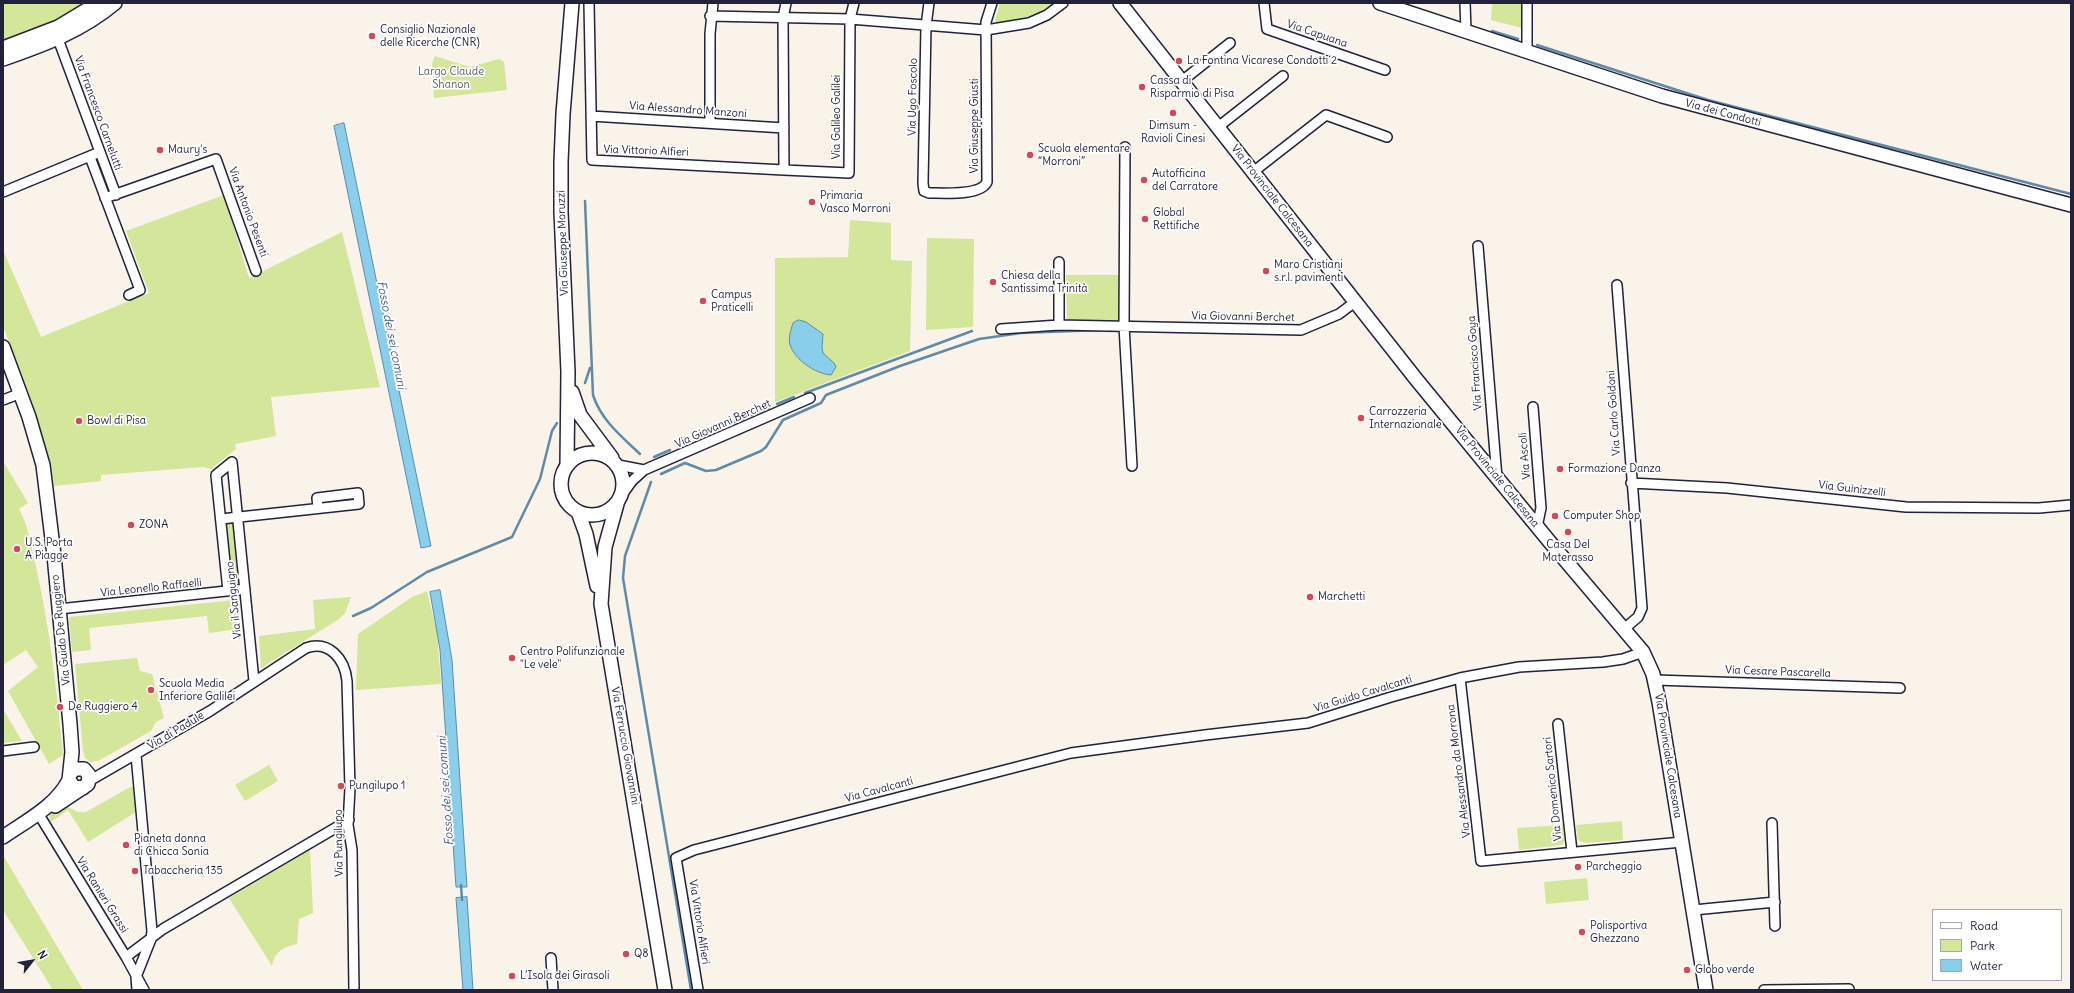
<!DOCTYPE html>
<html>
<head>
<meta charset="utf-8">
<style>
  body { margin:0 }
  #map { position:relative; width:2074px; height:993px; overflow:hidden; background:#f9f3ea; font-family:Delius,sans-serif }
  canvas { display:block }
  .frame { position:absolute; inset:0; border:4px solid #22223b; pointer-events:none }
  .legend { position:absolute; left:1932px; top:909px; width:130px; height:72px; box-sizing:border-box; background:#fff; border:1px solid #a7a7b1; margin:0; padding:5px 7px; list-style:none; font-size:12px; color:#22223b }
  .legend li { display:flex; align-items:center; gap:8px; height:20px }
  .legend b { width:20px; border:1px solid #a7a7b1 }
  .north { position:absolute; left:12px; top:941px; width:40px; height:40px; -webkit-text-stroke:3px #fff; paint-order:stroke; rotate:59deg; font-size:11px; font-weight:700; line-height:16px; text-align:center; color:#22223b }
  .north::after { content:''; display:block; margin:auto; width:14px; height:18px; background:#22223b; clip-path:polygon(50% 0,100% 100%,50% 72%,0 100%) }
</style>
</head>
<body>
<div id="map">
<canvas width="2074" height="993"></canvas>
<div class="frame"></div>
<ul class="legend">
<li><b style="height:5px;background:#fff"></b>Road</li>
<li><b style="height:11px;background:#d3e69a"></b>Park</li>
<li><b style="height:11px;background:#89cfeb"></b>Water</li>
</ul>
<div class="north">N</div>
</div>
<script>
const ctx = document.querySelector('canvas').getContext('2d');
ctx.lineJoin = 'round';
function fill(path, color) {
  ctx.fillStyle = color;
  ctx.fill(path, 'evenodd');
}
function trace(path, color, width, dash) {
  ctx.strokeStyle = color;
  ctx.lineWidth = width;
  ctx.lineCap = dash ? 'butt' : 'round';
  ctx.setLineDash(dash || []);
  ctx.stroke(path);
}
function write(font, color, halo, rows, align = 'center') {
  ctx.font = font + ' Delius,sans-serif';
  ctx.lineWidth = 3.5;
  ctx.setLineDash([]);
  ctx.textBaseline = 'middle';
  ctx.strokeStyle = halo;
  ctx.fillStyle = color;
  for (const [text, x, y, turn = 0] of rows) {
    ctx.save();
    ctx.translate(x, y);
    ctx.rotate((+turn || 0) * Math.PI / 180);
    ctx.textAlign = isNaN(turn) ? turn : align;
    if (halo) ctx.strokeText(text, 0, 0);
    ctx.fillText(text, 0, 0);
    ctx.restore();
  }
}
fill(new Path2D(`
  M3,3H85L55,20L3,41Z
  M1000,3H1055L1035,16L998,24L995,20Z
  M1492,3H1521L1522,28L1491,20Z
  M435,56L470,67L499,59L504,62L507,90L434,98L432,64Z
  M224,195L249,278L342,232L380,387L271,397L276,436L235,444L236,449L211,469L203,467L101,475V481L54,486L49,460L33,404L3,326V250L41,337L149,293L126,231Z
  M850,220L891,223V260L912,261L910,351L775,402V258L848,257Z
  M927,238L974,239L973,327L926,330Z
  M1066,275H1120V319L1118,321L1067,320Z
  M3,461L28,503L19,509C29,527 31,547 36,567C50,629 57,692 63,755L49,764L8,691L38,667L26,650L3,665Z
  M236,522L242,583L232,584L225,523Z
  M427,591L437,633L441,684L356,690L358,634L412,597Z
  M351,597L345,613L339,619L261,668L259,636L315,629L313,600Z
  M235,600L238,629L209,633L207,616L89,628L91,650L72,652L69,617Z
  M137,658L140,671L152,674L164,718L156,722L151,731L98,761L90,762L85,758L83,751L75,664Z
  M3,709L22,741L3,743Z
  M269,765L278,781L245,801L235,785Z
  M132,786L134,788L136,812L88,842L68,810L51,822L49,818L50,814L64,805L78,812H86Z
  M1622,821L1623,840L1585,843L1578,840L1576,825Z
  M1563,825L1564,842L1562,845L1519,850L1517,828Z
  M310,850L313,913L299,919L297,944C283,947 274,952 272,966L229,898Z
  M3,855L83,990H53L3,910Z
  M1587,878L1589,900L1546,904L1544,882Z`), '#d3e69a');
const water = new Path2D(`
  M344,123L431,546L421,548L334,126Z
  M799,320L806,322L823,334L822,347L823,353L834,363L836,367L831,375C816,374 795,360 790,345C788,337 791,330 793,323Z
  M440,590L452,660L467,887H456L440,650L430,592Z
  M467,897V898L473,990H463L456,898Z`);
fill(water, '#89cfeb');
trace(water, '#608aa5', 1);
trace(new Path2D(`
  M1492,31L1518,39
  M1537,45L1708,100L2071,194
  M585,201L593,395C601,420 621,436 640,454
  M585,383L590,368
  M805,393L972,331
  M777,404L794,397
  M734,422L770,407
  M654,457L670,450
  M661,474L685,463L706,471L716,470L761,451L766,447L783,420L821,403L826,395L900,366L979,339L1021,333L1101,330
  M651,482L625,556L623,578L691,990
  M353,616L371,608L427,572L512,537L540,479L552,431L557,423
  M461,885L462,900`), '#608aa5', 2.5);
const street = new Path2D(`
  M589,3L592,160L784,170
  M786,3L783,18L784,170L849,173L850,19L854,3
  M929,3L926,26L923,183L924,191L929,193C943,193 981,196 987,182L986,22L992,3
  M1264,3L1267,29L1385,70
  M1465,3L1466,31
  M710,16L850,19L986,30L1029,23L1047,15L1063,3
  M58,39L116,195
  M1527,52V3
  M1182,81L1230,43
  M591,116L784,128
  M710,123V34L713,3
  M1218,127L1283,76
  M1125,147L1124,326L1132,466
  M90,157L140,290L129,295
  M1253,172L1326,115L1387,137
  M3,192L95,154
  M105,198L216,159L256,271
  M1478,246L1497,478
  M1059,262V325
  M1617,285L1642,608L1638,617L1624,629
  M1001,329L1059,325L1301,330L1339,314L1355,302
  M3,400L21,393
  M1533,407L1541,508L1537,527
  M618,465L644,470
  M1631,483L1727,488L1906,507L2039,508L2071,505
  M622,495L632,481L644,470L810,398
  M221,519L359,504L358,493L317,498L318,508
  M228,591L216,475L232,462L254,681
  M59,609L245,589
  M1460,678L1481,861L1682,842
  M1655,680L1900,688
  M1558,724L1572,852
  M3,751L34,747
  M136,755L152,931L151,939L136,977L137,990
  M89,781L210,711L306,648C329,640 345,659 347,681L350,788L348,825L352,850L354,990
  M38,813L126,957L144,990
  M1772,823L1775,926
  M1694,910L1775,902
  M126,957L163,929L349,820
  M551,958L553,990
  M698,990L676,858L694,850L1071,753L1205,735L1308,723L1391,697L1460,678L1519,667L1603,662L1623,659L1643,652
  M1764,990L1849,989`);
const secondary = new Path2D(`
  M1120,3L1416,379L1549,541L1643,652L1653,674L1659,702L1706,990
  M1380,3L1662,96L2071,205
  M3,48L58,27L98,3
  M3,59C43,45 82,31 115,3
  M3,347L29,417L43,465L54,555L70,724L72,752L69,780L74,787L83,788
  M572,392L580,415L612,458
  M561 484a31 31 0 1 1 62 0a31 31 0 1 1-62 0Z
  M567,465L568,372L561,212V162L563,114L572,3
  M617,504L605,547L601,604L665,990
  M578,512L586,534L597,586
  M55,806L88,784L89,775L84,769H75L71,773
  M3,837C26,821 56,806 69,780`);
trace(street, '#22223b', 12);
trace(secondary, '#22223b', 16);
trace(street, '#fff', 9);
trace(secondary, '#fff', 13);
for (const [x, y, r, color] of [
  [372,36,4,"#d1495b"],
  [1179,61,4,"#d1495b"],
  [1142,87,4,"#d1495b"],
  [1173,113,4,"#d1495b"],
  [160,150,4,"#d1495b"],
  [1030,155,4,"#d1495b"],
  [1144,180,4,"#d1495b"],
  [812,202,4,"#d1495b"],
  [1145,219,4,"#d1495b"],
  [1266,271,4,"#d1495b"],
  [993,282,4,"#d1495b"],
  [703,301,4,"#d1495b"],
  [1361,418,4,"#d1495b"],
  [79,421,4,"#d1495b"],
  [1560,469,4,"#d1495b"],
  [1555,516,4,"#d1495b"],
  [131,525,4,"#d1495b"],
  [1568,532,4,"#d1495b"],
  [17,549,4,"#d1495b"],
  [1310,597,4,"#d1495b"],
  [512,658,4,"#d1495b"],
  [151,690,4,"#d1495b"],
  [60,707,4,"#d1495b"],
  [341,786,4,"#d1495b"],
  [126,845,4,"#d1495b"],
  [1578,867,4,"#d1495b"],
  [135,871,4,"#d1495b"],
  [1582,932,4,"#d1495b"],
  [626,954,4,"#d1495b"],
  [1687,970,4,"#d1495b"],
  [512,976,4,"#d1495b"]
]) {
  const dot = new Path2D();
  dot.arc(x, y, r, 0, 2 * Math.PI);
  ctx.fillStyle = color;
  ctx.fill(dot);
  trace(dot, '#fff', 1.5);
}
write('11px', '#22223b', '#fff', [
  ["Consiglio Nazionale",380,30],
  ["delle Ricerche (CNR)",380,43],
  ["La Fontina Vicarese Condotti 2",1187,61],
  ["Cassa di",1150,81],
  ["Risparmio di Pisa",1150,94],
  ["Dimsum -",1173,126,"center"],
  ["Ravioli Cinesi",1173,139,"center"],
  ["Scuola elementare",1038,149],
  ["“Morroni”",1038,162],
  ["Maury's",168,150],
  ["Autofficina",1152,174],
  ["del Carratore",1152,187],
  ["Primaria",820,196],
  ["Vasco Morroni",820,209],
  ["Global",1153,213],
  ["Rettifiche",1153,226],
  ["Maro Cristiani",1274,265],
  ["s.r.l. pavimenti",1274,278],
  ["Chiesa della",1001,276],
  ["Santissima Trinità",1001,289],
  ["Campus",711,295],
  ["Praticelli",711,308],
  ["Carrozzeria",1369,412],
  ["Internazionale",1369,425],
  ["Bowl di Pisa",87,421],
  ["Formazione Danza",1568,469],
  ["Computer Shop",1563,516],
  ["ZONA",139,525],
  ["U.S. Porta",25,543],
  ["A Piagge",25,556],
  ["Casa Del",1568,545,"center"],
  ["Materasso",1568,558,"center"],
  ["Marchetti",1318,597],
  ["Centro Polifunzionale",520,652],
  ["\"Le vele\"",520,665],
  ["Scuola Media",159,684],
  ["Inferiore Galilei",159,697],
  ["De Ruggiero 4",68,707],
  ["Pungilupo 1",349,786],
  ["Pianeta donna",134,839],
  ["di Chicca Sonia",134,852],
  ["Parcheggio",1586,867],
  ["Tabaccheria 135",143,871],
  ["Polisportiva",1590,926],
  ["Ghezzano",1590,939],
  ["Q8",634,954],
  ["Globo verde",1695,970],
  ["L’Isola dei Girasoli",520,976]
], 'left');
write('11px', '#22223b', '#fff', [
  ["Via Capuana",1317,34,19],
  ["Via Ugo Foscolo",913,97,-89],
  ["Via Alessandro Manzoni",688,110,4],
  ["Via Francesco Carnelutti",98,113,70],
  ["Via dei Condotti",1723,113,15],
  ["Via Galileo Galilei",837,117,-90],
  ["Via Giuseppe Giusti",975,126,-90],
  ["Via Vittorio Alfieri",646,151,2],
  ["Via Provinciale Calcesana",1272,196,52],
  ["Via Antonio Pesenti",248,212,70],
  ["Via Giuseppe Moruzzi",563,243,-92],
  ["Via Giovanni Berchet",1243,317,1],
  ["Via Francisco Goya",1475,363,-94],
  ["Via Carlo Goldoni",1614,413,-94],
  ["Via Giovanni Berchet",723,424,-24],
  ["Via Ascoli",1525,456,-95],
  ["Via Provinciale Calcesana",1497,477,51],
  ["Via Guinizzelli",1852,489,7],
  ["Via Leonello Raffaelli",151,588,-6],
  ["Via il Sanguigno",234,600,-96],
  ["Via Guido De Ruggiero",61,630,-96],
  ["Via Cesare Pascarella",1778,672,2],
  ["Via Guido Cavalcanti",1363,694,-17],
  ["Via di Padule",176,731,-31],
  ["Via Ferruccio Giovannini",625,746,80],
  ["Via Provinciale Calcesana",1668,756,81],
  ["Via Alessandro da Morrona",1459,771,-97],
  ["Via Domenico Sartori",1553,789,-96],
  ["Via Cavalcanti",879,790,-15],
  ["Via Pungilupo",339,843,-91],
  ["Via Ranieri Grassi",102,895,58],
  ["Via Vittorio Alfieri",699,922,81]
]);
write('11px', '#575d58', '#fff', [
  ["Largo Claude",451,72],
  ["Shanon",451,85]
]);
write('italic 12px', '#465f79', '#fff', [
  ["Fosso dei sei comuni",391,335,79],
  ["Fosso dei sei comuni",446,791,-94]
]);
</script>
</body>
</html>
